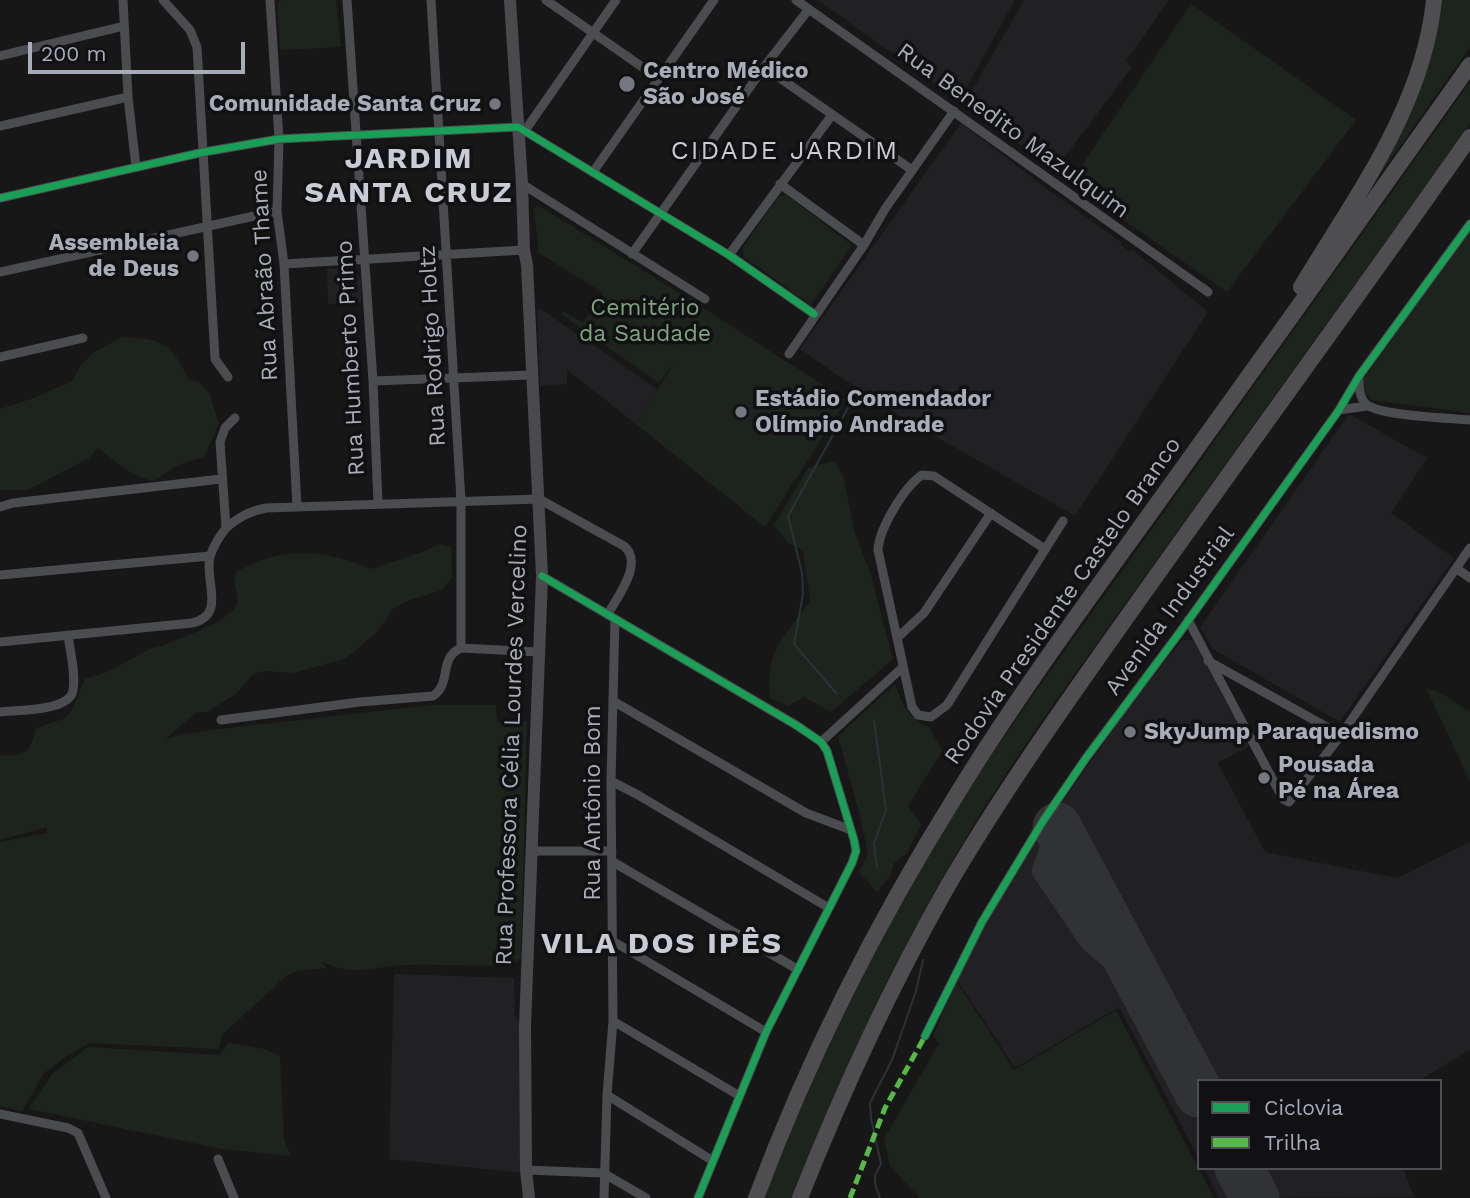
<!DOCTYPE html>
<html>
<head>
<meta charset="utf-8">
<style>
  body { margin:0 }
  #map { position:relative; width:1470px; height:1198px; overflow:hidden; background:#171717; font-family:"Work Sans",sans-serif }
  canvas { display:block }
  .legend { position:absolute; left:1197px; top:1079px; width:245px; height:91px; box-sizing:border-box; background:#111113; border:2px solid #4d4f55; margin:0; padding:9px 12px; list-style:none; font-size:21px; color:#a8adb8 }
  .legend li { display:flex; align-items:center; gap:14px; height:35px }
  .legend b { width:35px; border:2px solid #4d4f55 }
  .scale { position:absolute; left:28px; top:42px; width:217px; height:32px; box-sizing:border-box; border:4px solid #a8adb8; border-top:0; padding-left:9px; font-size:21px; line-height:24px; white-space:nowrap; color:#a8adb8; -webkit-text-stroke:5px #111113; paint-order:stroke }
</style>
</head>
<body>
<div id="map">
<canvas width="1470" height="1198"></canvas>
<ul class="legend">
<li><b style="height:9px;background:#1a9f57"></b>Ciclovia</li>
<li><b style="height:9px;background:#58b947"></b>Trilha</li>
</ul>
<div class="scale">200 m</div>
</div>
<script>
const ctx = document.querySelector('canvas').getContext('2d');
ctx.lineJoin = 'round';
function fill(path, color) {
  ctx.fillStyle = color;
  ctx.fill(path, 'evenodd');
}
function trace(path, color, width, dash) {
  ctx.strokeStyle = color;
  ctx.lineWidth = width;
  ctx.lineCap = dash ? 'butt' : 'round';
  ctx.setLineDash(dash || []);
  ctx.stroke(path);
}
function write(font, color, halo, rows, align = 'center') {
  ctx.font = font + ' "Work Sans",sans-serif';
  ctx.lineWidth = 7;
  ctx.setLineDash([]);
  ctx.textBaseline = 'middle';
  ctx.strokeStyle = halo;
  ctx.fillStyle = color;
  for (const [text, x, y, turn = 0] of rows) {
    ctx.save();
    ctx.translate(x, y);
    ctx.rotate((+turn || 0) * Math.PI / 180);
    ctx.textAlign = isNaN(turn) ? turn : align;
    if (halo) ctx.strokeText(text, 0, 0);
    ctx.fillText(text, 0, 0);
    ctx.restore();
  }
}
fill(new Path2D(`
  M818,0H1015L959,101Z
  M1024,0H1169L1126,61L1132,67L1055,170L964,104Z
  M961,123L1043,186L1121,242V245L1129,251L1133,250L1208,312L1075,516L886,408L800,349Z
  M353,268L361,280V303L328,304L327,269Z
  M539,308L657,389L636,424L567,370V384L540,386L537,310Z
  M1349,414L1427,458L1391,513L1454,558L1340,722L1213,649L1200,627Z
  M1182,640H1193L1249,746L1218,763L1265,852L1397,878L1470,842V1050L1418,1081H1199V1159L1119,1007L1015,1068L957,980L991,914L1041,832L1127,710Z
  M394,974L514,978L515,1016L521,1023L523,1173L389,1159Z
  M1204,1168H1403L1414,1197L1219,1198Z`), '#212123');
fill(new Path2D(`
  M281,0H336L341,47L280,50L277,3Z
  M1438,0H1470V47L1343,227L1387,150Z
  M1191,4L1356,120L1227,292L1070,183Z
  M1470,82V124L1079,668C1041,721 1004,775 970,831C900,947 841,1072 792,1198H764C821,1052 892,908 977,777C1035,690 1097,607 1157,522C1261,375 1366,229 1470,82Z
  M785,194L852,245L811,305L744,257L743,247L778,197Z
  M538,205L708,311L846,400L765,527L636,424L675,361L659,383L561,314L563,311L583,323L603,293L539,253L534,209Z
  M1470,231V413L1371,400L1364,391V378Z
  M122,337C164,339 171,343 189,380L199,382L209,393L219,424L204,457L178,465L153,481C131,476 116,462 98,448L89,458L28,490H0V409L31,399L72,381L81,365L94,352Z
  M834,461L843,475L854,530L870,572L893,659L831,712L804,697L788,706L770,698C765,649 784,638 810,601L803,550L787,542L774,525L808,468Z
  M440,544L451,547L452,578L442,590L407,601L393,609L377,632L345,659L293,673L263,671L252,675L237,693L207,712H197L165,739L185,734L219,729L431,705H496L497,723L527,721L521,957L513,966C477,966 439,964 403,965C371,967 354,977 322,962L327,968L296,971L286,976L222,1035L219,1049L90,1043L67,1056L44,1073L22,1111L0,1106V842L47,833V827L0,840V755C26,757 31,752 36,728L63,719L71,712L85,679L107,672L152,648L162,646C179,638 233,621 237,603C239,591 231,586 237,571C247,567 257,561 268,558C303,548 339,555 371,569L422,552Z
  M895,684L904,707L919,723L930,728L942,751L908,806L921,825L907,853L894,863L890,876L877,892L859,872L868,854L859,812L838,736Z
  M1426,688L1441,693L1470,712V781Z
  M957,982L1014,1070L1116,1010L1214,1198H920L890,1166L884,1139L939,1043L933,1035Z
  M229,1043L264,1049L280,1056L284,1139L291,1156L222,1149L29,1109L52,1074L88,1047L219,1055Z`), '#1d241e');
trace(new Path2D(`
  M837,694L794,644L803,594L802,573L788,516L850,404
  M874,720L886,810L874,843L877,868
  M880,1198L875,1184V1175L881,1164L871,1118L870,1103L892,1060L916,991L923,960`), '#2a3239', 2);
trace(new Path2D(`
  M1057,827L1041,871L1090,943L1112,961L1135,974
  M1082,932L1090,889`), '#313233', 19);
trace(new Path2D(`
  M1057,827L1199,1093
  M1239,1168L1255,1198`), '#313233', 49);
trace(new Path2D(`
  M123,0L128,97L136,167
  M163,0L190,30L197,47L215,359L228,377
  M270,0L279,139L277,211L284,264L297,507
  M347,0L373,381L378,503
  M431,0L461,501V648
  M546,0L658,78
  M796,0L1208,292
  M0,56L124,26
  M764,67L912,170
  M0,126L128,97
  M524,132L616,0
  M593,172L714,0
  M522,184L705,299
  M780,184L864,245
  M0,198L204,152L279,139L518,127L729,255L814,314
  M632,254L764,67L809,9
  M729,255L832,115
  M284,264L524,250
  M0,272L277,211
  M789,354L864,245L885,209L954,111
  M0,357L83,338
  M1359,378C1359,387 1359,397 1366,404C1378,416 1450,418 1470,420
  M373,381L532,375
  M1339,410L1367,406
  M0,507L13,503L221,479
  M226,528C239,517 250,511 266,508L539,499L624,546C644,563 618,596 608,614
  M1045,549L934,476L922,475C904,487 879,529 878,550L912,707L918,715L931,717L947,705L1063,521
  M1456,568L1470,578
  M0,575L210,556
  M542,576L796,725L821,742L827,751L854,840L856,851L852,863L766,1032L698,1198
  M1188,620L1283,799L1289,802L1341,735L1470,548
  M897,638L924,613L991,513
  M0,642L192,623C227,615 204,581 210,557C213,546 219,537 226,528L220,442L225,428L235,418
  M461,648L538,652
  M1208,661L1341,735
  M613,701L806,813L851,830
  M0,712C18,710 71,711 73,690C76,673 70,652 68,635
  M221,720L360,702L433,696C452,684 438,658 461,648
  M821,742L903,667
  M611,781L638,795L829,908
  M532,851H612
  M613,862L797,969
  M611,940L766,1032
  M613,1021L738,1095
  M925,1036L982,922L1043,821L1086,758L1180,632L1339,410L1359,376L1470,224
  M607,1095L713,1161
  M0,1114L68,1128L78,1133L106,1198
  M218,1159L234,1198
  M526,1170L603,1173L646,1198
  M604,1198L607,1095L613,1021L611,781L615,619`), '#4b4c50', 9);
trace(new Path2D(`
  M510,0L522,184L524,250L527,265L542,576L525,1026L526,1170L529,1198`), '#4a4a4e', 12);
trace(new Path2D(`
  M1301,287C1355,197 1423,108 1434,0
  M756,1198C809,1056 877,922 957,794C1023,687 1099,585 1172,483C1272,344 1371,205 1470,65
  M800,1198C842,1092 890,988 946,889C1004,789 1072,695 1139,600C1249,445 1361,292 1470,137`), '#4e4e51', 16);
trace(new Path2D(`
  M850,1198L885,1108L925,1036`), '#58b947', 5, [10, 5]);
trace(new Path2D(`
  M0,198L204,152L279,139L518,127L729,255L814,314
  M542,576L796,725L821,742L827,751L854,840L856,851L852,863L766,1032L698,1198
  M925,1036L982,922L1043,821L1086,758L1180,632L1339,410L1359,376L1470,224`), '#1a9f57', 7);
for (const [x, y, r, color] of [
  [627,84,9,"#757880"],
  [495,104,7,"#757880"],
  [193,256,7,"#757880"],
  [741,412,7,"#757880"],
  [1130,732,7,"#757880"],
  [1264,778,7,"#757880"]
]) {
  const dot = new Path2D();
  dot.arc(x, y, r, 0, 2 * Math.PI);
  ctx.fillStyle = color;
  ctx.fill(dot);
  trace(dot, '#111113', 2.5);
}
write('bold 23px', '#a8adb8', '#111113', [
  ["Centro Médico",643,71],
  ["São José",643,97],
  ["Comunidade Santa Cruz",481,104,"right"],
  ["Assembleia",179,243,"right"],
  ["de Deus",179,269,"right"],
  ["Estádio Comendador",755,399],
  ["Olímpio Andrade",755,425],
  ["SkyJump Paraquedismo",1144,732],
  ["Pousada",1278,765],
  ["Pé na Área",1278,791]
], 'left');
write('23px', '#a8adb8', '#111113', [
  ["Rua Benedito Mazulquim",1013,131,36],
  ["Rua Abraão Thame",265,275,-93],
  ["Rua Rodrigo Holtz",433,346,-93],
  ["Rua Humberto Primo",351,358,-93],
  ["Rodovia Presidente Castelo Branco",1063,601,-55],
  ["Avenida Industrial",1170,611,-54],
  ["Rua Professora Célia Lourdes Vercelino",512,745,-88],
  ["Rua Antônio Bom",593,803,-90]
]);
write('23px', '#7fa381', '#111113', [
  ["Cemitério",645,308],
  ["da Saudade",645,334]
]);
ctx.letterSpacing = '2px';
write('26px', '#c9ccd4', '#111113', [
  ["CIDADE JARDIM",785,151]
]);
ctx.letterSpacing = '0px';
ctx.letterSpacing = '2px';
write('bold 30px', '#c9ccd4', '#111113', [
  ["JARDIM",409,159],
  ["SANTA CRUZ",409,193],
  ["VILA DOS IPÊS",662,944]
]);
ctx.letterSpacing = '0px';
</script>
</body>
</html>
